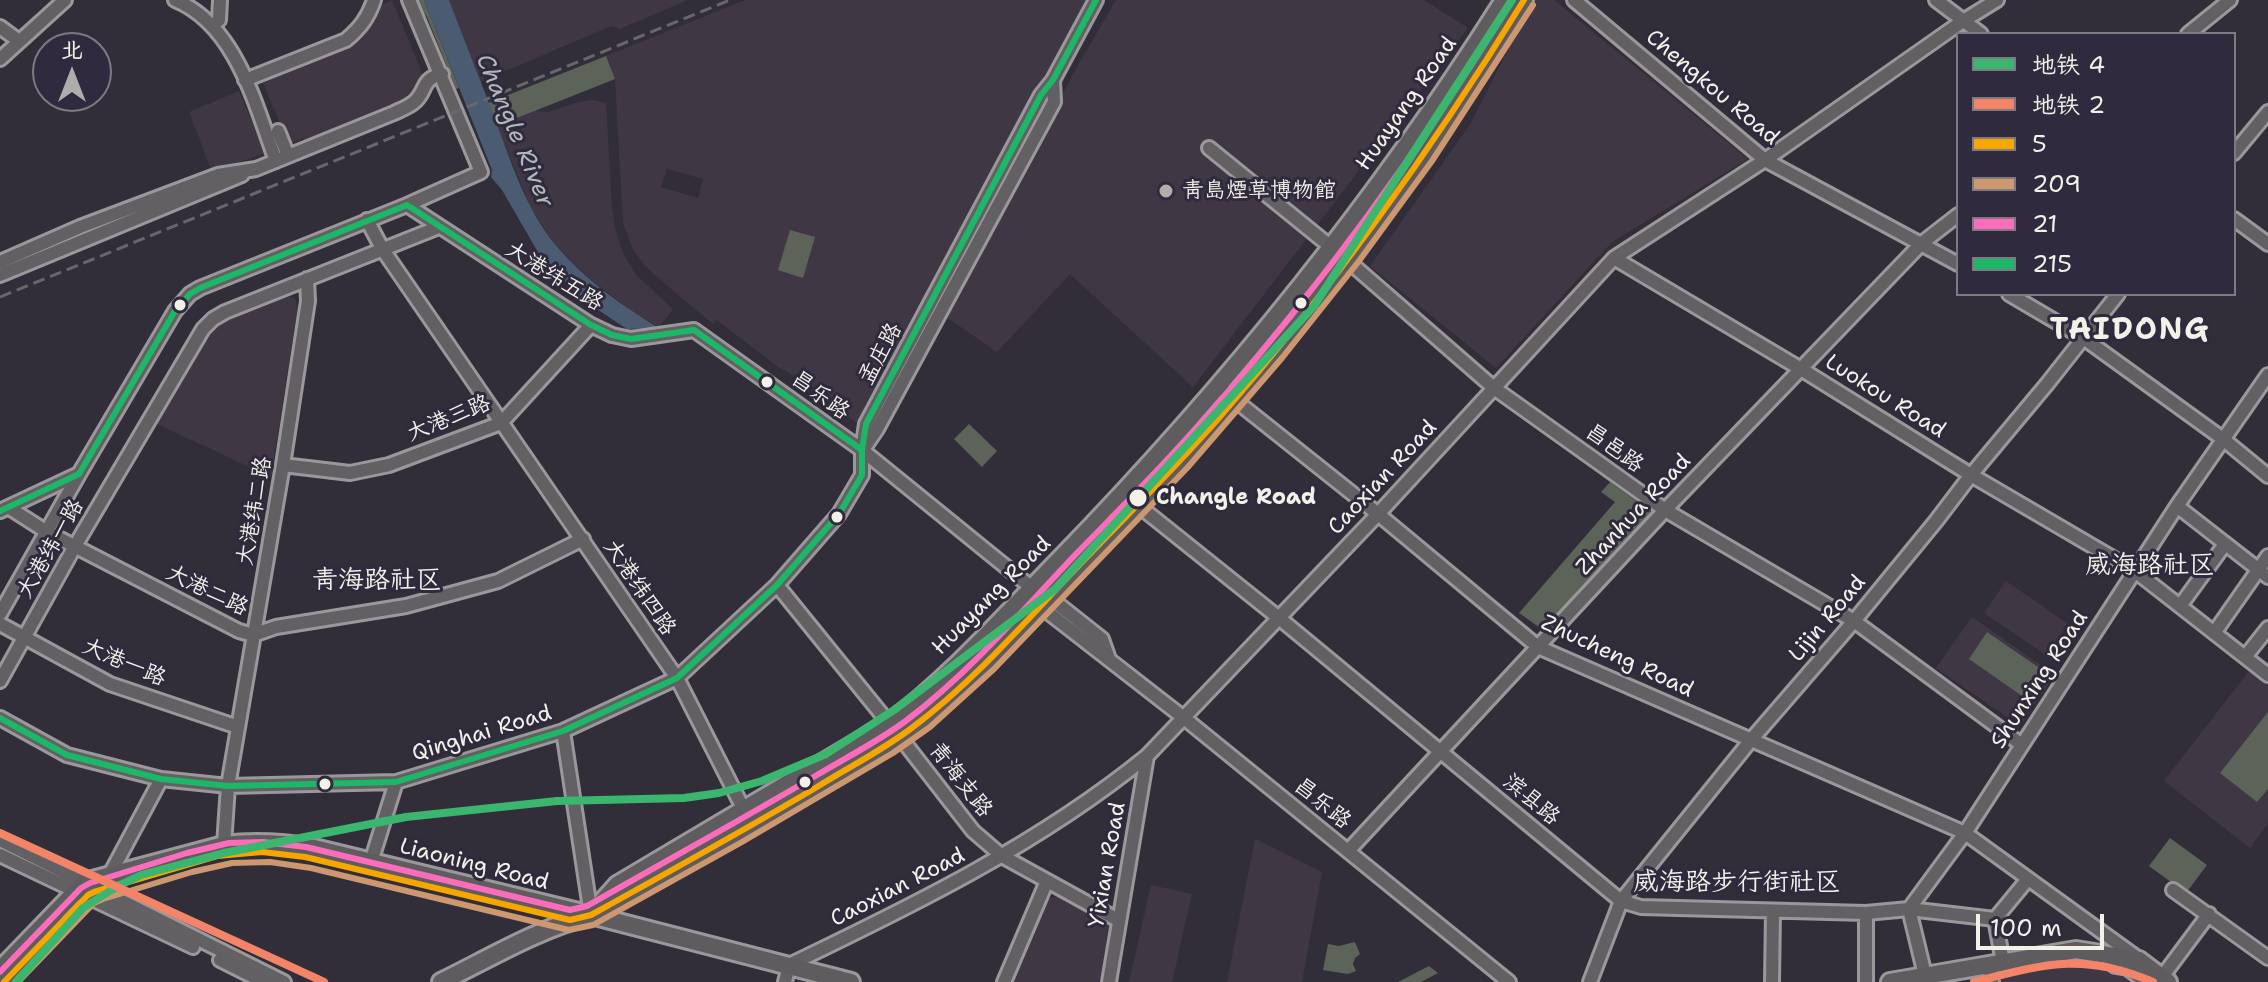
<!DOCTYPE html>
<html>
<head>
<meta charset="utf-8">
<style>
  body { margin:0 }
  #map { position:relative; width:2268px; height:982px; overflow:hidden; background:#312e39; font-family:"Shantell Sans","LXGW WenKai TC",sans-serif }
  canvas { display:block }
  .legend { position:absolute; left:1956px; top:32px; width:280px; height:264px; box-sizing:border-box; background:#2f2a3d; border:2px solid #7e7a81; margin:0; padding:10px 14px; list-style:none; font-size:24px; color:#f4f1e8 }
  .legend li { display:flex; align-items:center; gap:16px; height:40px }
  .legend b { width:40px; border:2px solid #7e7a81 }
  .north { position:absolute; left:32px; top:32px; width:80px; height:80px; box-sizing:border-box; background:#2f2a3d; border:2px solid #7e7a81; border-radius:50%; rotate:0deg; font-size:22px; font-weight:700; line-height:32px; text-align:center; color:#f4f1e8 }
  .north::after { content:''; display:block; margin:auto; width:28px; height:36px; background:#b0adab; clip-path:polygon(50% 0,100% 100%,50% 72%,0 100%) }
  .scale { position:absolute; left:1976px; top:914px; width:128px; height:36px; box-sizing:border-box; border:4px solid #f4f1e8; border-top:0; padding-left:10px; font-size:24px; line-height:28px; white-space:nowrap; color:#f4f1e8; -webkit-text-stroke:6px #2f2a3d; paint-order:stroke }
</style>
</head>
<body>
<div id="map">
<canvas width="2268" height="982"></canvas>
<ul class="legend">
<li><b style="height:10px;background:#3ab66e"></b>地铁 4</li>
<li><b style="height:10px;background:#f38467"></b>地铁 2</li>
<li><b style="height:10px;background:#f7a600"></b>5</li>
<li><b style="height:10px;background:#cd976f"></b>209</li>
<li><b style="height:10px;background:#fb6dba"></b>21</li>
<li><b style="height:10px;background:#1ab867"></b>215</li>
</ul>
<div class="north">北</div>
<div class="scale">100 m</div>
</div>
<script>
const ctx = document.querySelector('canvas').getContext('2d');
ctx.lineJoin = 'round';
function fill(path, color) {
  ctx.fillStyle = color;
  ctx.fill(path, 'evenodd');
}
function trace(path, color, width, dash) {
  ctx.strokeStyle = color;
  ctx.lineWidth = width;
  ctx.lineCap = dash ? 'butt' : 'round';
  ctx.setLineDash(dash || []);
  ctx.stroke(path);
}
function write(font, color, halo, rows, align = 'center') {
  ctx.font = font + ' "Shantell Sans","LXGW WenKai TC",sans-serif';
  ctx.lineWidth = 6;
  ctx.setLineDash([]);
  ctx.textBaseline = 'middle';
  ctx.strokeStyle = halo;
  ctx.fillStyle = color;
  for (const [text, x, y, turn = 0] of rows) {
    ctx.save();
    ctx.translate(x, y);
    ctx.rotate((+turn || 0) * Math.PI / 180);
    ctx.textAlign = isNaN(turn) ? turn : align;
    if (halo) ctx.strokeText(text, 0, 0);
    ctx.fillText(text, 0, 0);
    ctx.restore();
  }
}
fill(new Path2D(`
  M392,0L421,70L422,84L412,101L307,145L303,138L289,144L261,78L352,43L367,31L379,6Z
  M449,0H688L620,29L611,26L480,82Z
  M745,0H1090L926,298L861,427L802,380L778,367L717,320L713,324L670,288L644,265L633,249L623,223L615,79L606,56ZM667,169L703,179L698,198L661,187Z
  M1116,0H1424L1468,28L1193,387L1070,274L997,352L942,314L1081,60Z
  M1534,0H1554L1748,159L1612,242L1496,368L1370,266L1469,126Z
  M239,91L265,153L212,172L189,112Z
  M593,100L606,103L612,208L615,228L623,253L636,275L673,309L659,327L634,313L594,282L574,264L551,239L531,208L497,126L535,111L549,112L578,102Z
  M288,295L296,300L297,312L271,477L157,424L212,329L228,318Z
  M2006,581L2068,624L2046,655L1984,613Z
  M1972,617L2055,675L2020,726L1936,668Z
  M2252,667L2268,680V823L2250,848L2164,781Z
  M1255,839L1322,872L1302,982H1227Z
  M1151,885L1192,894L1172,982H1129Z
  M1058,896L1109,924L1111,934L1103,982H1012L1048,899Z
  M2076,960L2126,970L2142,982H1999L1997,972Z`), '#403745');
fill(new Path2D(`
  M416,0H424L459,88L456,89L427,17Z
  M606,56L615,79L497,126L488,103Z
  M790,230L815,237L803,278L778,270Z
  M969,424L997,451L982,467L954,439Z
  M1610,482L1650,511V518L1543,630L1519,613L1615,502L1601,492Z
  M1987,632L2041,669L2022,696L1969,659Z
  M2268,712V789L2257,802L2220,773Z
  M2170,838L2207,865L2186,893L2149,866Z
  M1355,942L1360,954L1355,958L1353,964L1356,971L1348,974L1323,970L1328,944L1339,946Z
  M1429,966L1438,973L1421,982H1398Z`), '#5c645a');
fill(new Path2D(`
  M424,0H449C465,42 482,84 498,127C512,165 525,204 550,238C579,275 619,304 659,328L627,329L580,298L539,254L502,190L491,177L492,170Z`), '#4a5b72');
const minor = new Path2D(`
  M175,0C236,25 255,104 276,161
  M1574,0L1765,160L1958,264
  M1936,0L1981,34
  M212,26L219,20L220,0
  M0,27L19,41
  M2188,34L2230,0
  M0,59L65,0
  M245,80L346,40C360,28 368,18 374,0
  M278,131L288,156
  M1209,148L1347,260L1494,388L1665,510L1854,621L2022,745
  M2234,153L2268,112
  M407,205L591,325L612,335L631,339L694,330L862,450L1032,588L1049,597L1102,639L1109,659
  M2234,219L2268,244
  M367,220L383,250L677,678L747,816
  M1614,258L1801,369L1971,475L2135,571L2268,675
  M0,262L80,227L218,175L256,169L394,113C400,110 408,107 413,103C427,93 420,79 442,74
  M0,275L242,175
  M2009,294L2082,337L2223,439L2268,476
  M1219,386L1246,409L1378,514L1538,647L1965,833L2139,959
  M864,448L877,429L1054,102L1053,80
  M283,465L350,473L389,465L501,423L591,325
  M1124,494L1279,618L1621,901L1641,907L1866,913L1909,909L1995,919
  M2177,506L2268,577
  M8,507L47,532L239,631L253,635L276,627L406,606L498,581L583,539
  M0,511L79,474
  M777,585L900,737L973,831L1002,856L1118,920
  M1039,602L1040,606L1184,718L1509,982
  M2180,606L2225,544
  M0,614L79,474L175,311L190,294L200,288L407,205L481,172L409,0
  M0,624L110,684L238,727
  M2214,633L2268,556
  M2245,657L2268,628
  M0,681L75,546L203,329L213,319L225,312L439,227
  M0,718L67,755L161,779L228,786L396,782L563,731L677,678L777,585L839,514L862,475V450L866,424L1041,95L1053,80L1096,0
  M563,731L591,915
  M0,840L284,982
  M224,845L228,786L283,465L308,301L307,279
  M1348,851L1665,510L1922,243L1958,215
  M0,855L193,947
  M371,862L396,782
  M108,878L161,779
  M2173,890L2268,958
  M220,960L264,982
  M2003,962L1995,919L2028,879
  M1989,964L1992,982
  M1925,975L1909,909L1965,833L2177,506L2268,375
  M2162,977L2209,914
  M785,982L789,965C914,905 1039,844 1147,756L1378,514L1614,258L1765,160L1963,21L1997,0
  M1004,982L1047,881
  M1109,982L1147,756
  M1590,982L1621,901L1751,740L1854,621L1936,521L1971,475L2047,384L2118,294
  M1772,982L1773,912
  M1866,982V913`);
const major = new Path2D(`
  M600,904L617,885L888,724C951,677 1004,616 1059,560C1225,389 1377,202 1504,0
  M2116,964L2128,966L2149,982
  M0,970L85,882L224,845C255,841 284,843 314,848L591,915L851,982
  M4,982L59,925
  M441,982C490,958 538,929 591,915C669,871 747,829 823,783C857,763 894,744 924,719C983,672 1033,613 1085,559C1136,507 1188,455 1235,399C1341,273 1440,141 1524,0
  M1890,982L2076,950L2139,960L2168,982`);
trace(minor, '#9a989b', 18);
trace(major, '#9a989b', 22);
trace(minor, '#626063', 12);
trace(major, '#5f5c5f', 16);
trace(new Path2D(`
  M0,297L730,0`), '#68666b', 3, [12, 6]);
trace(new Path2D(`
  M4,982L88,895L94,892L217,856L262,852L305,857L570,920L591,915C667,873 743,831 817,787C849,767 883,750 913,727C977,679 1029,617 1085,559C1129,513 1175,468 1218,419C1332,289 1433,148 1524,0`), '#f7a600', 6);
trace(new Path2D(`
  M18,982L94,903L103,899L192,872L232,863L270,862L311,868L569,930L593,925L742,842L893,753L930,727L994,669L1188,467L1282,358L1359,261L1432,161L1533,5`), '#cd976f', 6);
trace(new Path2D(`
  M0,972L81,888L90,883L187,853L229,843L263,842L306,847L570,910L587,906C664,862 741,820 817,775C847,757 879,741 907,720C970,672 1022,611 1076,554C1121,508 1166,463 1208,415C1321,286 1423,146 1512,0`), '#fb6dba', 6);
trace(new Path2D(`
  M0,511L79,474L175,311L190,294L200,288L407,205L591,325L612,335L631,339L694,330L862,450
  M0,718L67,755L161,779L228,786L396,782L563,731L677,678L777,585L839,514L862,475V450L866,424L1041,95L1053,80L1096,0`), '#1ab867', 6);
trace(new Path2D(`
  M16,982L83,908L116,887L141,875L224,853L406,817L557,801L684,798L719,793L762,781L826,754L894,710L1055,589L1314,306L1512,0`), '#3ab66e', 8);
trace(new Path2D(`
  M0,833L324,982
  M1974,982C2045,964 2083,952 2153,982`), '#f38467', 8);
for (const [x, y, r, color] of [
  [1166,191,8,"#b0adab"],
  [1301,303,7,"#f4f1e8"],
  [180,305,7,"#f4f1e8"],
  [767,382,7,"#f4f1e8"],
  [1138,498,10,"#f4f1e8"],
  [837,517,7,"#f4f1e8"],
  [805,782,7,"#f4f1e8"],
  [325,784,7,"#f4f1e8"]
]) {
  const dot = new Path2D();
  dot.arc(x, y, r, 0, 2 * Math.PI);
  ctx.fillStyle = color;
  ctx.fill(dot);
  trace(dot, '#2f2a3d', 3);
}
write('22px', '#f4f1e8', '#2f2a3d', [
  ["Chengkou Road",1712,88,40],
  ["Huayang Road",1407,104,-55],
  ["大港纬五路",554,277,32],
  ["孟庄路",881,354,-62],
  ["昌乐路",820,396,36],
  ["Luokou Road",1885,397,32],
  ["大港三路",449,419,-22],
  ["昌邑路",1614,449,36],
  ["Caoxian Road",1383,478,-47],
  ["大港纬二路",255,511,-80],
  ["Zhanhua Road",1634,515,-47],
  ["大港纬一路",51,549,-60],
  ["大港纬四路",639,588,56],
  ["大港二路",207,591,26],
  ["Huayang Road",992,596,-45],
  ["Lijin Road",1828,619,-50],
  ["Zhucheng Road",1617,657,25],
  ["大港一路",124,663,23],
  ["Shunxing Road",2040,680,-57],
  ["Qinghai Road",482,734,-17],
  ["青海支路",960,780,52],
  ["滨县路",1531,800,40],
  ["昌乐路",1322,804,39],
  ["Liaoning Road",474,865,14],
  ["Yixian Road",1108,865,-80],
  ["Caoxian Road",898,888,-27]
]);
write('22px', '#f4f1e8', '#2f2a3d', [
  ["青島煙草博物館",1182,191]
], 'left');
write('bold 22px', '#f4f1e8', '#2f2a3d', [
  ["Changle Road",1156,498]
], 'left');
write('italic 24px', '#b1b7bb', '#2f2a3d', [
  ["Changle River",514,131,67]
]);
write('26px', '#f4f1e8', '#2f2a3d', [
  ["威海路社区",2150,566],
  ["青海路社区",377,581],
  ["威海路步行街社区",1737,883]
]);
ctx.letterSpacing = '2px';
write('bold 30px', '#f4f1e8', '#2f2a3d', [
  ["TAIDONG",2130,331]
]);
ctx.letterSpacing = '0px';
</script>
</body>
</html>
